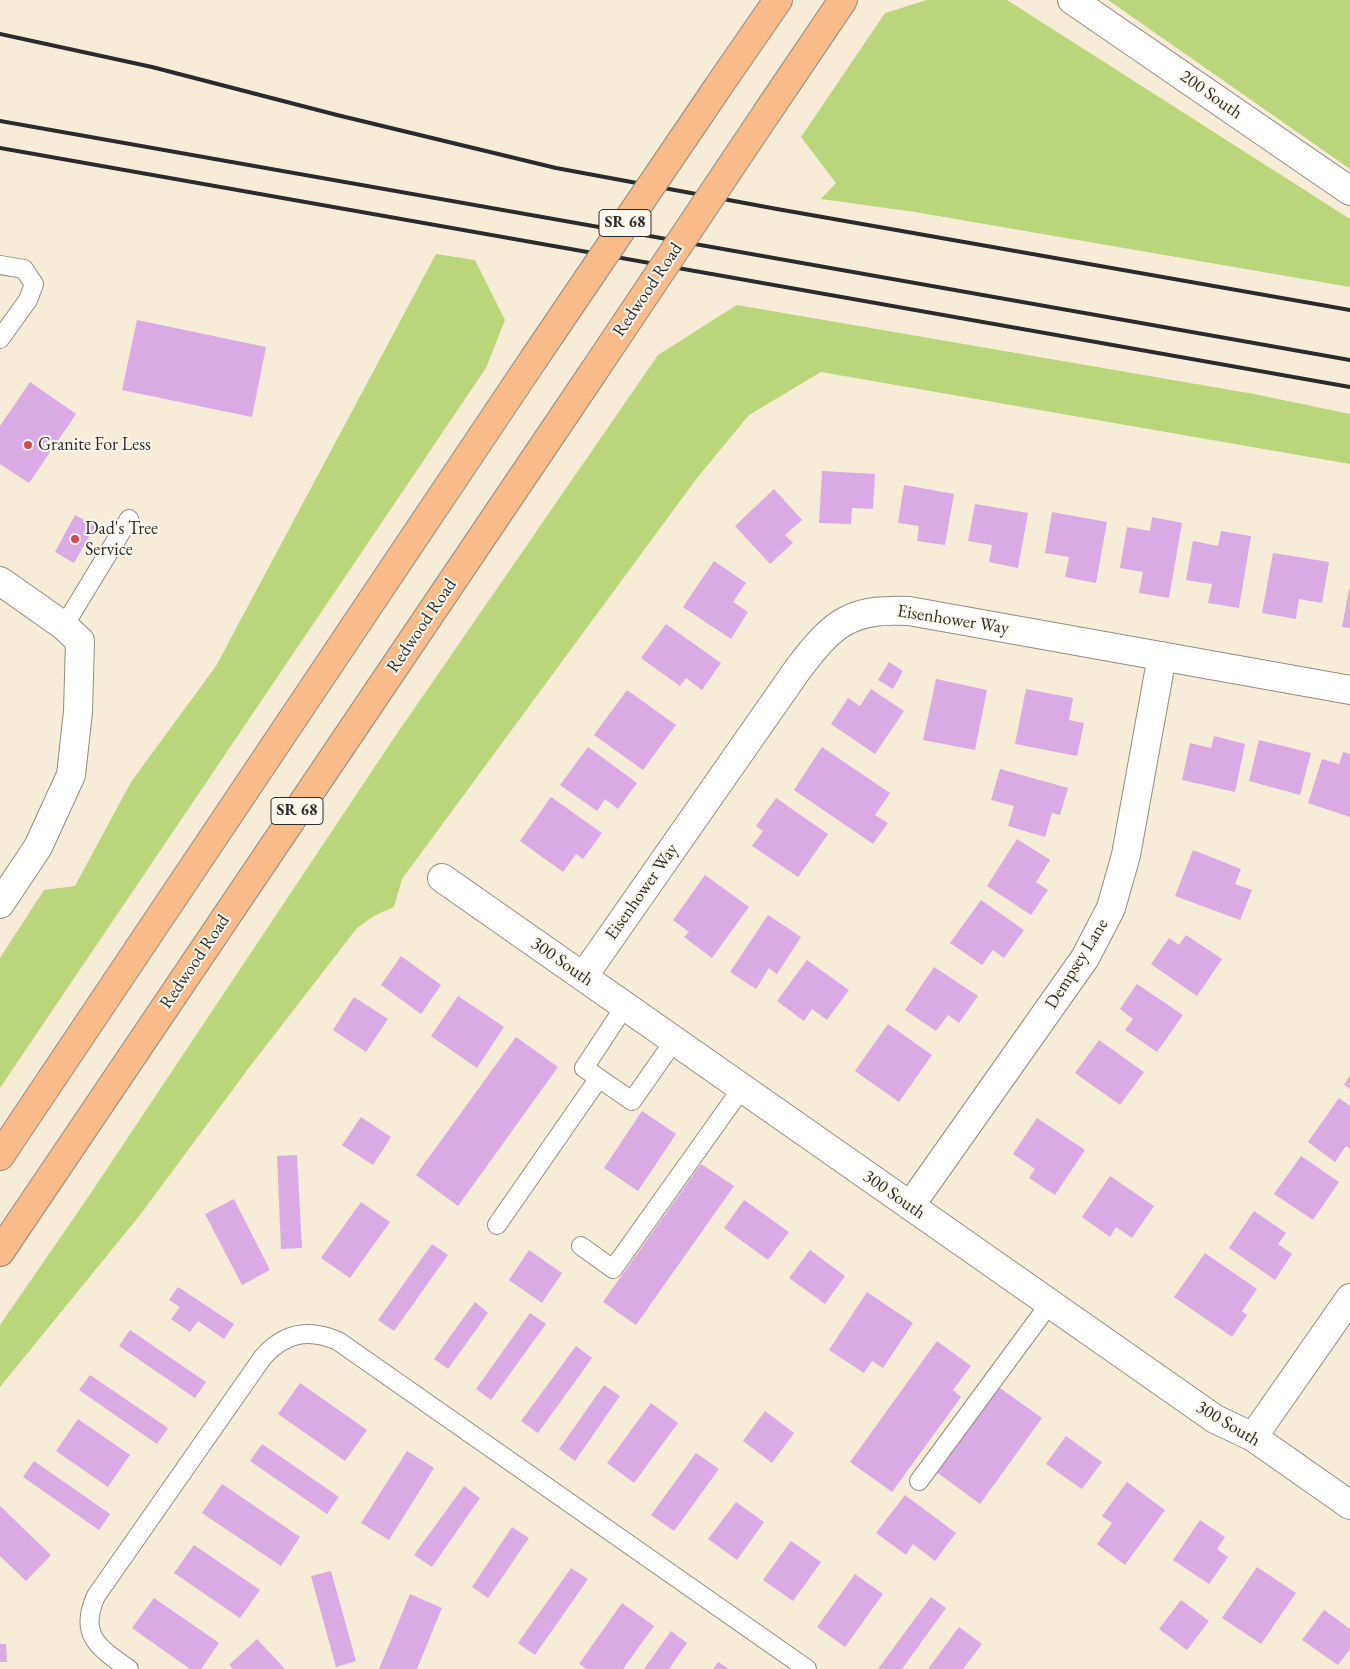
<!DOCTYPE html>
<html>
<head>
<meta charset="utf-8">
<style>
  body { margin:0 }
  canvas { display:block; background:#f6ecd7 }
</style>
</head>
<body>
<canvas width="1350" height="1669"></canvas>
<script>
const ctx = document.querySelector('canvas').getContext('2d');
ctx.lineJoin = 'round';
function fill(path, color) {
  ctx.fillStyle = color;
  ctx.fill(path, 'evenodd');
}
function trace(path, color, width, dash) {
  ctx.strokeStyle = color;
  ctx.lineWidth = width;
  ctx.lineCap = dash ? 'butt' : 'round';
  ctx.setLineDash(dash || []);
  ctx.stroke(path);
}
function write(font, color, halo, rows, align = 'center') {
  ctx.font = font + ' "EB Garamond",serif';
  ctx.lineWidth = 4;
  ctx.setLineDash([]);
  ctx.textBaseline = 'middle';
  ctx.strokeStyle = halo;
  ctx.fillStyle = color;
  for (const [text, x, y, turn = 0] of rows) {
    ctx.save();
    ctx.translate(x, y);
    ctx.rotate((+turn || 0) * Math.PI / 180);
    ctx.textAlign = isNaN(turn) ? turn : align;
    if (halo) ctx.strokeText(text, 0, 0);
    ctx.fillText(text, 0, 0);
    ctx.restore();
  }
}
fill(new Path2D(`
  M927,0H1007L1350,219V287L915,212L821,199L836,183L801,137L885,13Z
  M1108,0H1350V169Z
  M436,254L475,260L505,320L486,368L0,1088V958L44,890L75,886L131,782L216,666Z
  M737,305L1254,394L1350,414V464L821,372L749,415L697,478L402,879L394,907L374,916L357,928L251,1065L140,1215L0,1387V1325L91,1193L394,738L658,355Z`), '#bbd57a');
fill(new Path2D(`
  M137,320L266,347L252,417L122,390Z
  M30,382L76,414L29,483L0,464V426Z
  M822,471L875,474L873,509L852,508L851,524L819,523Z
  M904,485L954,494L945,545L917,541L919,526L898,523Z
  M774,489L802,520L785,535L793,543L770,564L735,526Z
  M975,504L1028,513L1018,568L989,562L992,545L968,541Z
  M1052,512L1107,522L1096,583L1065,577L1069,557L1045,553Z
  M75,515L95,526L74,563L55,552Z
  M1152,517L1182,523L1169,598L1139,593L1143,572L1120,568L1127,527L1150,531Z
  M1221,531L1251,536L1239,608L1208,603L1212,584L1186,580L1193,541L1218,546Z
  M1273,553L1329,562L1322,603L1299,599L1296,619L1262,613Z
  M714,561L746,583L733,602L748,612L731,639L683,607Z
  M1349,589H1350V628L1342,627Z
  M666,624L721,663L702,690L686,678L680,686L641,658Z
  M889,662L903,671L893,689L878,680Z
  M936,679L987,690L975,750L923,740Z
  M871,689L904,711L875,754L831,724L848,698L860,706Z
  M1026,689L1073,698L1069,720L1084,723L1077,756L1015,744Z
  M627,690L676,725L643,770L594,735Z
  M1214,736L1245,744L1235,792L1182,780L1190,743L1211,748Z
  M1259,740L1311,753L1300,795L1249,781Z
  M588,747L637,783L618,809L605,799L597,811L560,785Z
  M822,747L890,793L875,815L888,823L873,844L794,790Z
  M1343,752L1350,754V817L1308,803L1322,759L1339,764Z
  M1000,769L1068,788L1060,815L1052,813L1045,837L1008,826L1014,806L991,800Z
  M551,797L602,833L583,859L576,854L563,872L520,841Z
  M776,798L828,834L798,877L752,846L763,831L756,826Z
  M1017,839L1050,860L1036,882L1048,890L1031,915L987,886Z
  M1193,850L1241,869L1235,884L1252,890L1240,920L1175,896Z
  M705,875L749,907L712,958L684,937L689,932L673,920Z
  M981,900L1024,930L1004,958L993,950L982,965L950,943Z
  M768,915L801,937L777,974L769,968L756,989L730,972Z
  M1186,935L1222,959L1197,996L1151,964L1169,938L1179,945Z
  M401,956L441,985L421,1014L381,985Z
  M807,960L849,990L827,1020L812,1009L804,1021L777,1001Z
  M934,967L978,996L959,1023L948,1015L936,1031L905,1010Z
  M1137,984L1183,1015L1157,1052L1125,1030L1133,1019L1120,1009Z
  M458,996L504,1027L477,1068L431,1036Z
  M354,997L388,1019L366,1052L333,1030Z
  M888,1024L932,1055L899,1102L855,1071Z
  M516,1037L558,1067L458,1206L416,1175Z
  M1099,1040L1144,1072L1120,1105L1075,1073Z
  M1350,1075V1089L1344,1085Z
  M1339,1098L1350,1106V1149L1346,1146L1335,1162L1308,1142Z
  M642,1111L676,1134L638,1191L604,1168Z
  M361,1117L391,1137L373,1165L342,1145Z
  M1037,1118L1085,1150L1055,1195L1029,1178L1035,1169L1013,1154Z
  M297,1155L302,1248L281,1249L277,1156Z
  M1301,1156L1339,1182L1313,1220L1274,1194Z
  M701,1164L734,1186L636,1325L603,1302Z
  M1110,1176L1154,1206L1132,1238L1116,1227L1110,1237L1082,1217Z
  M234,1199L270,1270L242,1285L205,1214Z
  M744,1200L789,1232L768,1260L724,1228Z
  M361,1202L390,1222L350,1278L321,1258Z
  M1254,1211L1286,1233L1278,1244L1292,1254L1275,1280L1229,1248Z
  M432,1244L448,1255L394,1331L378,1320Z
  M529,1250L562,1273L542,1303L509,1280Z
  M810,1250L845,1276L825,1304L789,1278Z
  M1205,1253L1257,1289L1242,1311L1247,1315L1232,1337L1174,1297Z
  M178,1287L234,1324L224,1339L198,1321L190,1332L171,1319L180,1307L169,1300Z
  M867,1292L913,1323L883,1368L872,1361L864,1373L829,1350Z
  M475,1302L488,1313L448,1369L434,1359Z
  M530,1313L546,1324L491,1400L476,1389Z
  M130,1330L206,1382L195,1398L119,1346Z
  M937,1341L971,1366L953,1390L961,1397L892,1492L850,1462Z
  M576,1346L592,1358L538,1433L521,1421Z
  M90,1375L168,1428L157,1444L79,1390Z
  M300,1383L367,1430L345,1461L278,1414Z
  M604,1385L620,1396L575,1461L559,1449Z
  M997,1386L1042,1418L980,1504L935,1471Z
  M651,1403L678,1423L634,1483L607,1463Z
  M765,1411L794,1433L772,1463L743,1441Z
  M78,1419L130,1455L108,1487L56,1451Z
  M1066,1436L1102,1462L1082,1489L1046,1464Z
  M262,1444L339,1497L327,1514L250,1461Z
  M407,1451L434,1468L389,1540L361,1523Z
  M696,1453L719,1469L674,1531L651,1515Z
  M34,1461L110,1514L99,1530L23,1477Z
  M1127,1482L1165,1510L1125,1565L1097,1544L1112,1523L1102,1516Z
  M222,1484L300,1537L281,1566L202,1513Z
  M464,1486L480,1498L432,1567L414,1555Z
  M905,1495L956,1533L935,1561L913,1544L906,1555L876,1533Z
  M736,1502L764,1522L737,1560L708,1539Z
  M0,1506L51,1555L26,1581L0,1556Z
  M1200,1520L1225,1537L1217,1549L1228,1557L1209,1584L1173,1560Z
  M512,1527L529,1538L488,1598L472,1587Z
  M791,1541L821,1562L793,1601L763,1580Z
  M194,1545L260,1590L240,1618L174,1573Z
  M1257,1567L1296,1593L1261,1644L1222,1618Z
  M571,1568L588,1579L535,1655L518,1643Z
  M331,1571L356,1661L336,1667L311,1576Z
  M855,1574L883,1594L845,1647L817,1627Z
  M410,1594L442,1608L417,1669H379Z
  M931,1597L946,1608L902,1669H878Z
  M154,1598L219,1643L201,1669H190L132,1628Z
  M1181,1600L1209,1621L1187,1650L1159,1629Z
  M622,1603L654,1626L623,1669H587L579,1664Z
  M1324,1610L1350,1629V1649L1338,1665L1302,1640Z
  M959,1627L982,1644L963,1669H928Z
  M671,1631L687,1643L669,1669H644Z
  M257,1639L285,1669H233L229,1665Z
  M0,1644H6L7,1662H0Z
  M718,1662L729,1669H713Z`), '#daaae5');
const service = new Path2D(`
  M0,265L24,269L34,284L28,300L0,339
  M64,626L129,519
  M625,1006L584,1068L632,1101L674,1041
  M497,1225L599,1078
  M581,1246L613,1269L742,1088
  M919,1481L1050,1303
  M129,1669C99,1648 78,1635 96,1596L263,1357C284,1333 308,1328 338,1341L807,1669`);
const minor = new Path2D(`
  M1072,0L1350,191
  M0,581L64,626L80,641L78,712L71,775L38,847L0,904
  M442,878L1215,1419L1253,1437L1350,1505
  M583,977L798,669C833,623 850,608 909,611L1350,690
  M910,1206L1085,958L1111,908L1126,855L1162,656
  M1253,1437L1350,1298`);
const primary = new Path2D(`
  M718,87L778,0
  M768,111L843,0
  M0,1156L533,360
  M0,1252L594,371`);
trace(service, '#908c81', 20);
trace(minor, '#908c81', 30);
trace(primary, '#908c81', 30);
trace(service, '#fff', 18);
trace(minor, '#fff', 28);
trace(primary, '#fabb8b', 28);
trace(new Path2D(`
  M0,34L152,67L337,115L556,168L777,209L1350,310
  M0,121L1350,360
  M0,148L1350,387`), '#2b2b2b', 4);
const primaryBridge = new Path2D(`
  M533,360L718,87
  M594,371L768,111`);
trace(primaryBridge, '#908c81', 30, []);
trace(primaryBridge, '#fabb8b', 28);
for (const [x, y, r, color] of [
  [28,445,5,"#d1495b"],
  [75,539,5,"#d1495b"]
]) {
  const dot = new Path2D();
  dot.arc(x, y, r, 0, 2 * Math.PI);
  ctx.fillStyle = color;
  ctx.fill(dot);
  trace(dot, '#fbf7ec', 2);
}
for (const [x, y, w] of [
  [625,223,52],
  [297,811,52]
]) {
  const box = new Path2D();
  box.roundRect(x - w / 2, y - 13.5, w, 27, 4);
  ctx.fillStyle = '#fbf7ec';
  ctx.fill(box);
  trace(box, '#2b2b2b', 1);
}
write('bold 16px', '#2b2b2b', null, [
  ["SR 68",625,223],
  ["SR 68",297,811]
]);
write('18px', '#2b2b2b', '#fbf7ec', [
  ["200 South",1211,95,35],
  ["Redwood Road",648,290,-56],
  ["Eisenhower Way",953,620,9],
  ["Redwood Road",422,626,-56],
  ["Eisenhower Way",642,892,-55],
  ["Redwood Road",195,962,-56],
  ["300 South",562,962,35],
  ["Dempsey Lane",1077,964,-58],
  ["300 South",894,1195,35],
  ["300 South",1228,1424,31]
]);
write('18px', '#2b2b2b', '#fbf7ec', [
  ["Granite For Less",38,445],
  ["Dad's Tree",85,529],
  ["Service",85,550]
], 'left');
</script>
</body>
</html>
